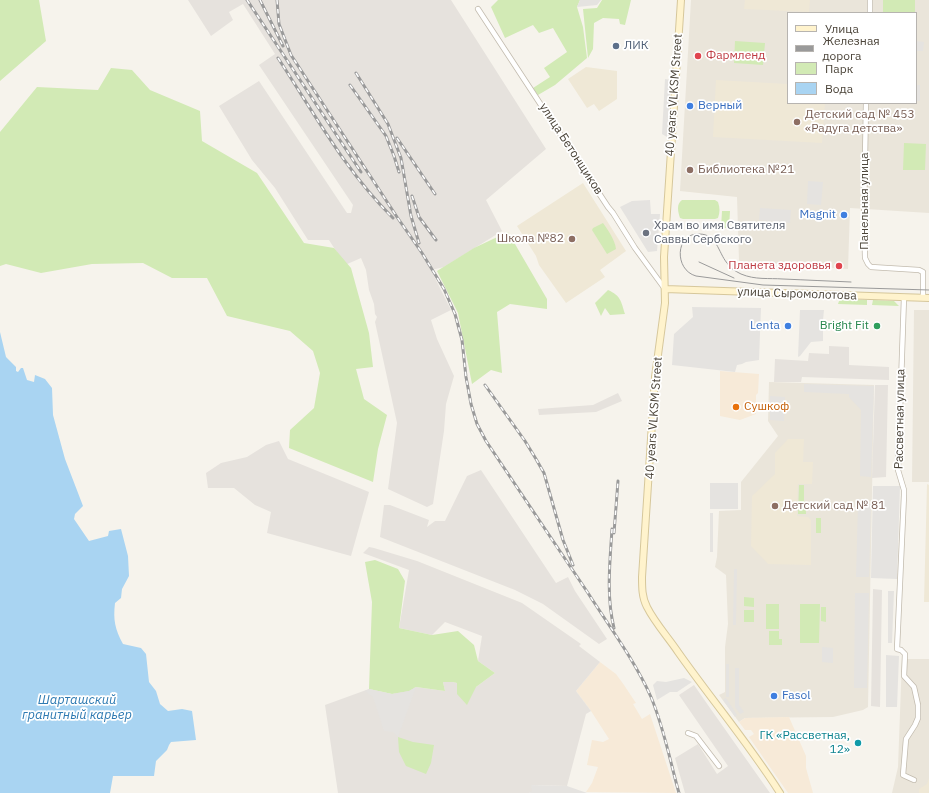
<!DOCTYPE html>
<html>
<head>
<meta charset="utf-8">
<style>
  body { margin:0 }
  #map { position:relative; width:929px; height:793px; overflow:hidden; background:#f6f3ec; font-family:"IBM Plex Sans",sans-serif }
  canvas { display:block }
  .legend { position:absolute; left:787px; top:12px; width:130px; height:92px; box-sizing:border-box; background:#fff; border:1px solid #b7b4b0; margin:0; padding:5px 7px; list-style:none; font-size:12px; color:#4b4439 }
  .legend li { display:flex; align-items:center; gap:8px; height:20px }
  .legend b { width:20px; border:1px solid #b7b4b0 }
</style>
</head>
<body>
<div id="map">
<canvas width="929" height="793"></canvas>
<ul class="legend">
<li><b style="height:5px;background:#fff3cd"></b>Улица</li>
<li><b style="height:5px;background:#9a9a9a"></b>Железная дорога</li>
<li><b style="height:11px;background:#d2eab5"></b>Парк</li>
<li><b style="height:11px;background:#a9d4f2"></b>Вода</li>
</ul>
</div>
<script>
const ctx = document.querySelector('canvas').getContext('2d');
ctx.lineJoin = 'round';
function fill(path, color) {
  ctx.fillStyle = color;
  ctx.fill(path, 'evenodd');
}
function trace(path, color, width, dash) {
  ctx.strokeStyle = color;
  ctx.lineWidth = width;
  ctx.lineCap = dash ? 'butt' : 'round';
  ctx.setLineDash(dash || []);
  ctx.stroke(path);
}
function write(font, color, halo, rows, align = 'center') {
  ctx.font = font + ' "IBM Plex Sans",sans-serif';
  ctx.lineWidth = 3.5;
  ctx.setLineDash([]);
  ctx.textBaseline = 'middle';
  ctx.strokeStyle = halo;
  ctx.fillStyle = color;
  for (const [text, x, y, turn = 0] of rows) {
    ctx.save();
    ctx.translate(x, y);
    ctx.rotate((+turn || 0) * Math.PI / 180);
    ctx.textAlign = isNaN(turn) ? turn : align;
    if (halo) ctx.strokeText(text, 0, 0);
    ctx.fillText(text, 0, 0);
    ctx.restore();
  }
}
fill(new Path2D(`
  M691,0H929V213L850,208L848,269L739,261L737,197L680,191ZM788,13H916V103H788Z
  M914,310H929V482H912Z
  M769,382L874,385L868,707L863,710L833,717L745,718L739,722L719,695L725,692V647L728,624L726,575L715,567L717,557L719,511L741,510V482L778,436L768,421Z
  M902,659H929V793H892L898,767Z`), '#eae5da');
fill(new Path2D(`
  M720,371L759,374L758,393L756,395V414L740,420L720,416Z
  M600,662L616,674L624,685L636,703L633,704L642,719L650,714L676,793H677L586,792L592,783L598,767L587,765L592,740L603,742L609,739L591,711L576,691Z
  M789,717L806,756V768L813,793H788L749,737L754,734L751,730H745L739,722L745,718Z`), '#f7ead8');
fill(new Path2D(`
  M188,0H451L546,149L486,200L502,231L444,267L431,270L451,310L431,320L437,339L454,376L446,404L444,431L433,504L427,507L388,489L397,423L375,322L377,317L375,314L374,304L369,290L366,270L361,258L345,265L329,240H308L275,188L252,160L219,106L259,81L347,213H351L353,205L259,65L275,54L243,4L229,12L233,20L211,36Z
  M829,346L849,347V365L889,367V380L802,377L801,382H774L775,359L808,361L809,353L829,354Z
  M875,385H888L886,477L872,478Z
  M618,393L622,401L596,412L539,415L538,409L593,405Z
  M279,441L288,459L369,492L351,556L267,533L271,512L255,505L234,488H208L206,473L221,463L247,457L266,445Z
  M481,470L556,583L568,577L575,591L607,639L599,644L543,604L515,590L380,537L384,505H390L429,520L427,527L435,521H445L467,476Z
  M369,547L374,548L417,561L522,603L581,644L579,646L600,662L576,691L591,711L586,714L567,786L532,785V792L529,793H338L325,705L369,689L392,694L416,687L445,691L443,682H453L476,687L495,673L478,661L482,636L445,622L432,635L399,628L409,570L363,553Z
  M873,589L882,590L880,707L871,706Z
  M694,685L710,708L770,793H685L675,758L680,755L698,744L717,774L728,766L679,695Z`), '#e6e2dd');
fill(new Path2D(`
  M745,0H810L809,12L744,9Z
  M586,67L617,71V99L599,111L594,104L587,108L568,79Z
  M716,80L788,84V103H825L822,143L713,137Z
  M583,183L626,251L600,270L605,277L566,303L539,265L536,256L517,226Z
  M788,439H804L803,462H813L812,484H798L797,516L808,517L811,520V565L768,564L751,546L752,496L775,474V453Z
  M927,484L929,485V602H924Z
  M929,778V793H919V789L927,784Z`), '#efe8d6');
fill(new Path2D(`
  M0,0H39L46,41L0,81Z
  M498,0H580L577,7L583,27L587,58L555,85L538,95L533,88L550,77L544,68L567,52L553,28L539,33L533,25L505,38L491,7Z
  M602,0H631L625,25L620,24L619,19L603,18L594,23L593,49L588,58L583,9L597,8Z
  M883,0H915V13H883Z
  M735,41L765,43L763,65L734,63Z
  M111,68L132,70L150,90L200,111L202,141L257,173L304,243L334,248L351,268L369,333L373,367L356,369L364,399L387,415L378,449L373,482L289,448L290,430L314,408L320,373L313,351L290,331L227,316L207,278H172L143,263L92,264L41,273L6,264L0,266V132L37,87L98,90Z
  M904,143L926,144L925,170H903Z
  M682,200H715L718,202C720,208 720,212 718,218L715,219H683L680,218C678,212 676,204 682,200Z
  M722,211H730L729,228H721Z
  M603,223C608,230 615,240 616,249L607,254L592,230L593,228Z
  M508,232L547,299V309L510,304L497,312L502,373L491,370L472,384L458,313L437,271L474,248Z
  M608,290C621,296 621,301 625,314L610,315L605,308L601,316L595,303Z
  M841,299L867,300V305L838,304L839,301Z
  M873,300L894,301L899,306L872,305Z
  M799,485H804V501L806,502V514H798Z
  M816,518H821V533H816Z
  M375,560L398,569L405,581L399,628L432,635L458,631L474,645L478,661L495,673L476,687L467,705L457,694V683L453,682H443L445,691L416,687L409,691L392,694L369,689L372,602L365,562Z
  M744,597L754,598V607L744,606Z
  M766,604H779V629H766Z
  M800,604H820L819,643H800Z
  M821,607H826V622L821,621Z
  M744,610H754V622H744Z
  M769,631H779V639H782V645H769Z
  M398,737L413,742L434,745L431,763L426,774L406,766L399,752Z`), '#d2eab5');
fill(new Path2D(`
  M580,0H601L597,5L577,7Z
  M916,41L924,42L923,51H916Z
  M665,79L671,80L667,137L662,134Z
  M916,85H920V101H916Z
  M808,181L823,182L821,205L807,204Z
  M650,200L651,214H660L657,251L648,252L620,207L632,201Z
  M760,208L791,210L790,223L759,220Z
  M692,307L761,308L759,360L746,362L742,364L737,365L735,372L672,365L674,334L693,317Z
  M800,310H824L823,320V341L811,342L800,356L798,357Z
  M804,384L874,386L871,477L860,476L861,410L849,397V394L804,392Z
  M770,396L785,397L784,421L770,420Z
  M710,483H738V509H710Z
  M873,486H900L897,579L871,578Z
  M858,503L871,504L869,577H856Z
  M710,513H713V552H710Z
  M734,569H737L736,625H733Z
  M888,591H894L892,643H888Z
  M855,593H869L867,688H854Z
  M822,647L833,648V663L822,662Z
  M886,655L899,656L897,707H886Z
  M726,664H729V697H726Z
  M735,668H739V705L744,712L740,714L735,707Z
  M684,678L692,682L677,692H670L657,700L653,685L657,681L666,682Z
  M416,687L398,737L393,732L384,731L373,697L365,691L369,689L392,694L409,691Z
  M726,698L737,715L735,717L723,700Z
  M531,785L567,786L587,793H529L532,791Z`), '#e5e3e0');
fill(new Path2D(`
  M0,332L6,357L16,367V371L18,372L21,368H23L27,380L34,382L35,375L45,379L52,388L53,415L65,459L83,506L75,514L74,519L89,541L108,536L109,531L121,529L128,556L129,576L122,589L121,598L115,603C113,620 115,629 123,644L141,648L146,654L149,682L156,691L160,704L168,711L182,709L192,711L196,740L171,742L169,745L167,750L156,761L154,776H113L110,793H0Z`), '#a9d4f2');
const street = new Path2D(`
  M478,9L608,207L613,213L635,248L665,289
  M870,13V0
  M866,103L864,216L865,258L868,264L871,267L919,270L923,272V298
  M904,297L898,470L904,490V495L897,649L901,650L905,654L904,676L914,687L918,705V718L915,725L906,739L903,775L914,780
  M688,733L696,736L719,766`);
const secondary = new Path2D(`
  M681,0L664,257L665,303L655,377L642,577C642,587 642,598 647,607C655,623 668,637 678,652C711,699 749,744 780,793
  M665,289L929,298`);
trace(street, '#c2bbae', 6);
trace(secondary, '#d6c79b', 8);
trace(street, '#fff', 4.5);
trace(secondary, '#fff3cd', 6);
trace(new Path2D(`
  M699,262L734,278
  M851,282C828,281 806,280 783,279C769,278 755,280 741,274C735,271 730,268 727,263C718,252 717,234 699,234C675,233 674,270 696,276L763,285L929,290`), '#9a9a9a', 1);
const rail = new Path2D(`
  M247,0L361,172
  M260,0L283,46
  M277,0L279,24L291,55L397,217L422,253L444,289L455,314L462,340L466,377L471,404L477,424L486,441C520,492 554,543 588,593C609,626 635,661 651,697C664,728 670,761 679,793
  M278,58C314,113 346,172 393,218
  M356,73L388,124L401,158L411,216L419,243
  M350,85L386,136L394,156L399,172
  M397,138L435,194
  M412,196L419,217L436,240
  M485,385L525,441L536,459L544,473L563,540L573,565
  M612,529C610,561 606,596 614,628
  M614,533L618,481`);
trace(rail, '#9a9a9a', 3);
trace(rail, '#fff', 1.5, [4.5]);
for (const [x, y, r, color] of [
  [616,46,4,"#5c6f8a"],
  [698,56,4,"#e0444e"],
  [690,106,4,"#3f7fe0"],
  [797,122,4,"#8d6e63"],
  [690,170,4,"#8d6e63"],
  [844,215,4,"#3f7fe0"],
  [646,233,4,"#6b7280"],
  [572,239,4,"#8d6e63"],
  [839,266,4,"#e0444e"],
  [788,326,4,"#3f7fe0"],
  [877,326,4,"#2e9e5b"],
  [736,407,4,"#e8710a"],
  [775,506,4,"#8d6e63"],
  [774,696,4,"#3f7fe0"],
  [858,743,4,"#0f9aa8"]
]) {
  const dot = new Path2D();
  dot.arc(x, y, r, 0, 2 * Math.PI);
  ctx.fillStyle = color;
  ctx.fill(dot);
  trace(dot, '#fff', 1.5);
}
write('12px', '#4e5e75', '#fff', [
  ["ЛИК",624,46]
], 'left');
write('12px', '#be3a42', '#fff', [
  ["Фармленд",706,56],
  ["Планета здоровья",831,266,"right"]
], 'left');
write('12px', '#4b4439', '#fff', [
  ["40 years VLKSM Street",674,95,-86],
  ["улица Бетонщиков",571,149,57],
  ["Панельная улица",865,201,-90],
  ["улица Сыромолотова",797,294,2],
  ["40 years VLKSM Street",654,418,-86],
  ["Рассветная улица",900,419,-89]
]);
write('12px', '#366cbe', '#fff', [
  ["Верный",698,106],
  ["Magnit",836,215,"right"],
  ["Lenta",780,326,"right"],
  ["Fasol",782,696]
], 'left');
write('12px', '#785e54', '#fff', [
  ["Детский сад № 453",805,115],
  ["«Радуга детства»",805,129],
  ["Библиотека №21",698,170],
  ["Школа №82",564,239,"right"],
  ["Детский сад № 81",783,506]
], 'left');
write('12px', '#5b616d', '#fff', [
  ["Храм во имя Святителя",654,226],
  ["Саввы Сербского",654,240]
], 'left');
write('12px', '#27864d', '#fff', [
  ["Bright Fit",869,326]
], 'right');
write('12px', '#c56008', '#fff', [
  ["Сушкоф",744,407]
], 'left');
write('12px', '#0d838f', '#fff', [
  ["ГК «Рассветная,",850,736],
  ["12»",850,750]
], 'right');
write('italic 13px', '#2e7ab2', '#fff', [
  ["Шарташский",77,700],
  ["гранитный карьер",77,715]
]);
</script>
</body>
</html>
